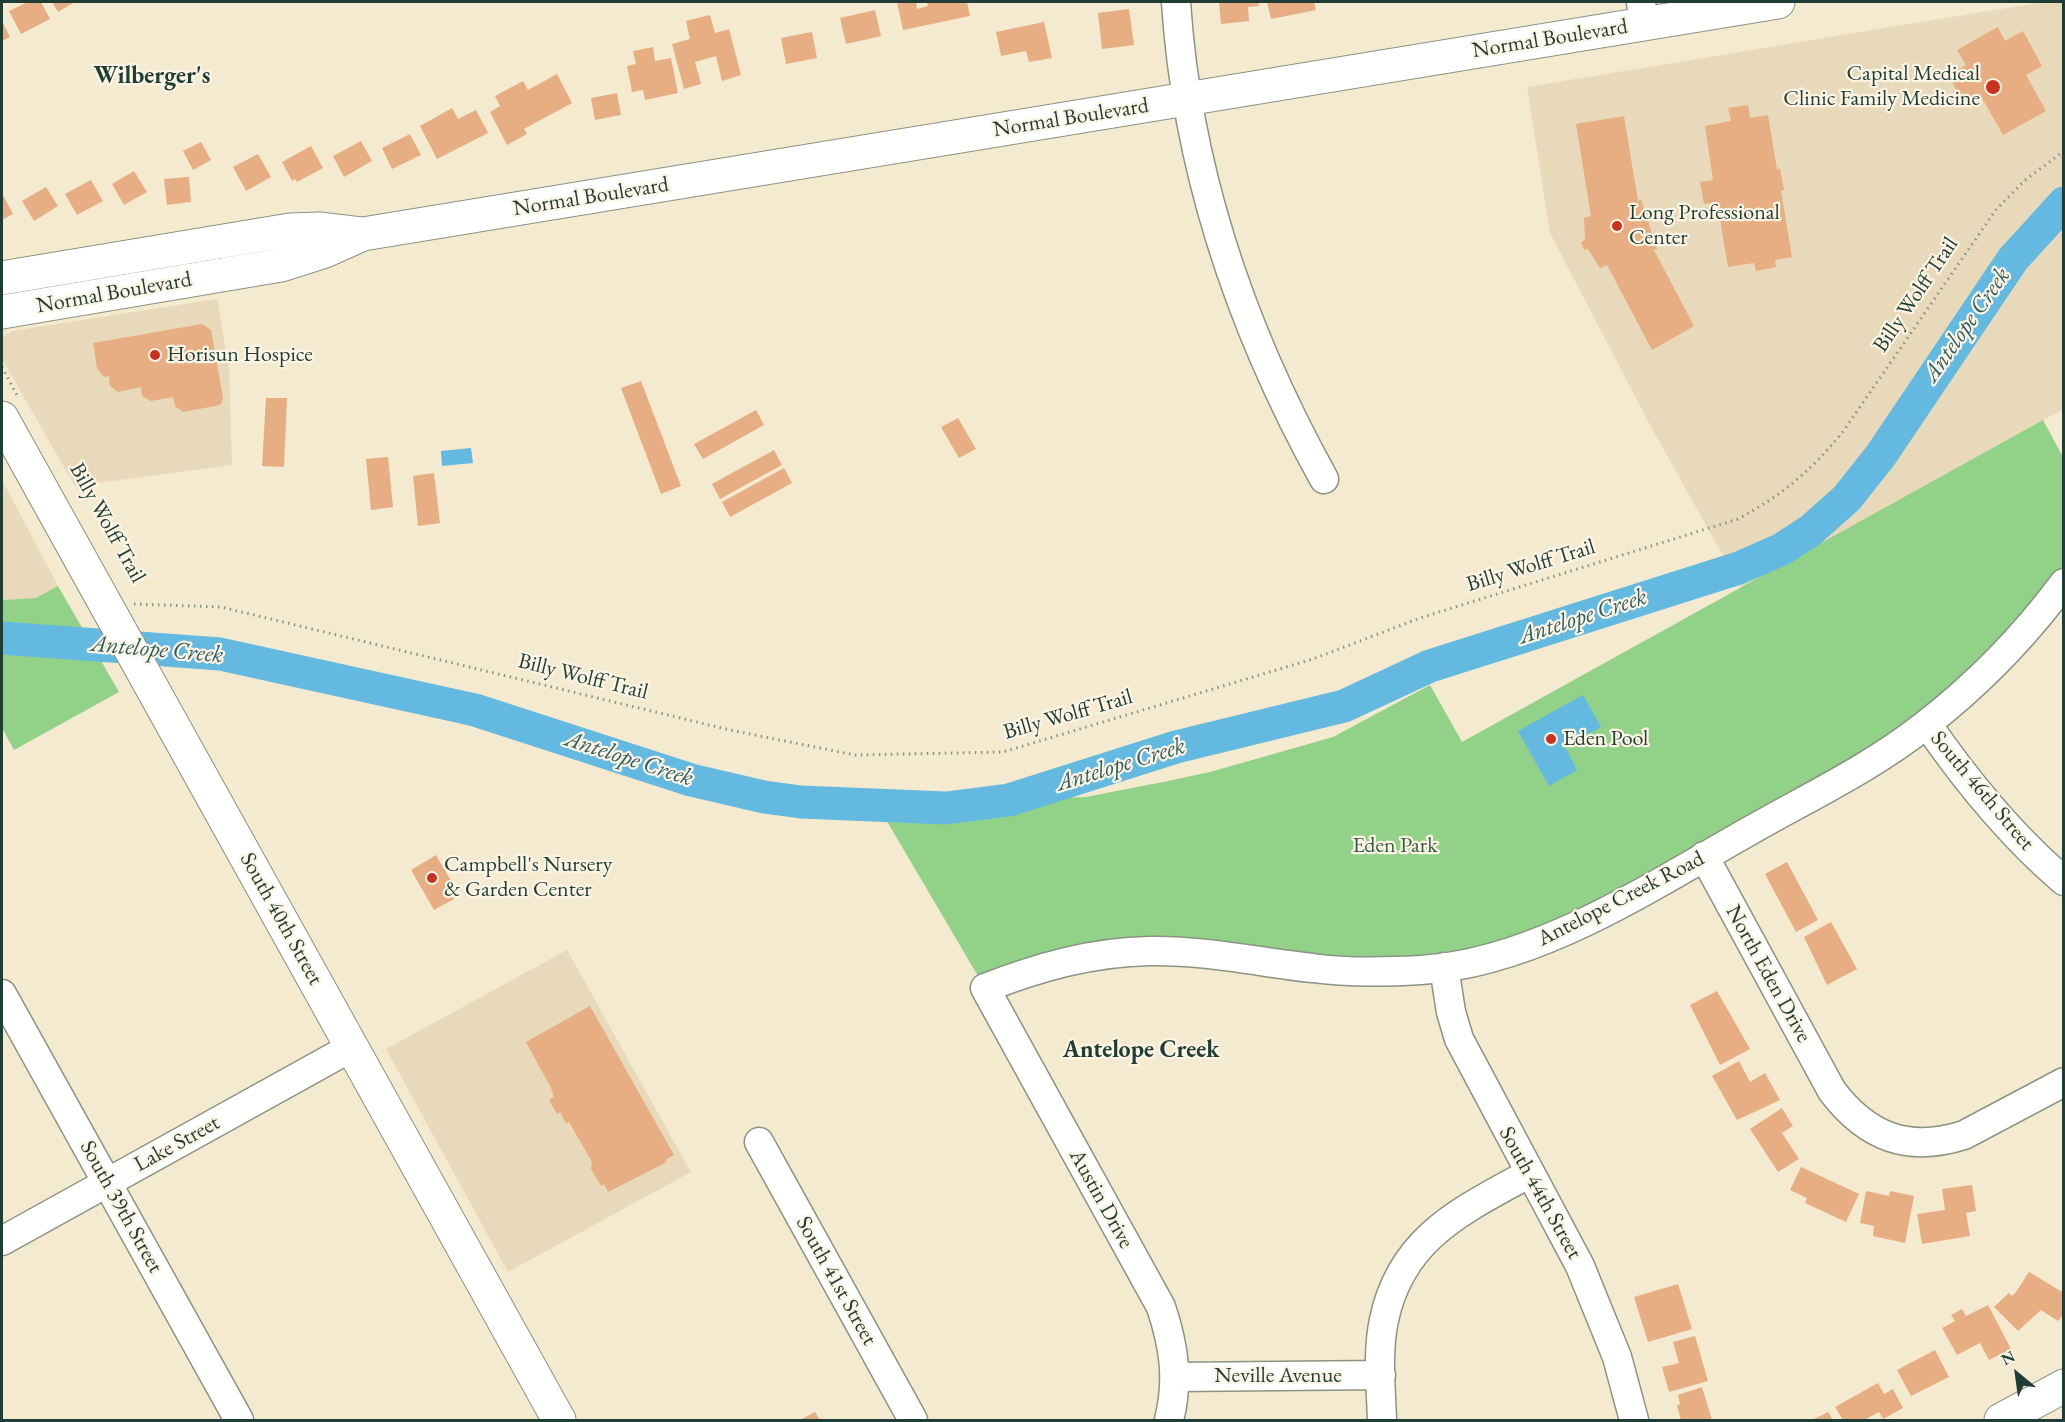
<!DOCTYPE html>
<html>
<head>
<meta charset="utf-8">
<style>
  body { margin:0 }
  #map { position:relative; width:2065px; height:1422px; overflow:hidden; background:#f4ead0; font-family:"EB Garamond",serif }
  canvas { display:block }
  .frame { position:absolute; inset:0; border:3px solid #1f3d34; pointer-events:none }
  .north { position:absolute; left:1987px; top:1344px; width:60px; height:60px; -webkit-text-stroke:4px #fcf5e5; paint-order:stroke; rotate:331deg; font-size:16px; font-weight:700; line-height:24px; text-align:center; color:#1f3d34 }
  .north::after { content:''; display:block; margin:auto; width:21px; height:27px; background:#1f3d34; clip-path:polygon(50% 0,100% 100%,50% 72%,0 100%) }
</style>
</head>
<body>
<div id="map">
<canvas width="2065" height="1422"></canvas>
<div class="frame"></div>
<div class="north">N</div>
</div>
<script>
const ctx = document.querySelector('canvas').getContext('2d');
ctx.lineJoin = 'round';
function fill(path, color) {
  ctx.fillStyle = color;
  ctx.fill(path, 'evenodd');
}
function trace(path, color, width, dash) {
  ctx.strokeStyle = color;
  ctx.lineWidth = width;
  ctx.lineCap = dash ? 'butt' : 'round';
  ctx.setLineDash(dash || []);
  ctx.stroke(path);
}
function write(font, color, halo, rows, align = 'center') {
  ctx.font = font + ' "EB Garamond",serif';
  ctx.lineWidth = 4.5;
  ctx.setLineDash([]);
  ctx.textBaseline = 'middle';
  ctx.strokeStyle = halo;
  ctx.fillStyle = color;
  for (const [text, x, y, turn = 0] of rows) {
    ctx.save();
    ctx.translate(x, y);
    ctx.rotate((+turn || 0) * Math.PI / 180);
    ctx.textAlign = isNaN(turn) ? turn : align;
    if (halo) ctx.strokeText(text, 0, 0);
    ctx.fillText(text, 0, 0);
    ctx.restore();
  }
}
fill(new Path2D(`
  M2043,2H2063V409L1741,588L1649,423L1550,233L1527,87Z
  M217,299L229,368L232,465L75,486L2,359V337L12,331Z
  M2,480L58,586L36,598L2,600Z
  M567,950L691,1172L508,1272L386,1049Z`), '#e8d9ba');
fill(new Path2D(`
  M2043,420L2063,457V583L1972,686L1704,856L1444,967L1197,953L985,988L871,794L969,801L1086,797L1168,781L1210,772L1333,737L1430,685L1462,742Z
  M58,586L119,692L14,750L2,728V600L36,598Z`), '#91d188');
fill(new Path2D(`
  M471,448L473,463L442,466L441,451Z
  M1583,695L1601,727L1565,747L1577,770L1549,786L1518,731Z`), '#63b9e0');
trace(new Path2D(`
  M2,638L220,654L475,710L691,780L764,797L801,802L946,808L1009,800L1176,747L1344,706L1430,666L1739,568L1782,549L1811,530L1847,498L1881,455L2013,259L2064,203`), '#63b9e0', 33);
fill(new Path2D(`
  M28,2H41L50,19L21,34L9,11Z
  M52,2H75L58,12Z
  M897,2H916L917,9L928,6L927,2H967L970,16L903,30Z
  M1219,2H1258L1259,6L1248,7L1249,21L1221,24Z
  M1267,2H1314L1316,10L1271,19Z
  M1129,9L1134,45L1102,49L1098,13Z
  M875,10L881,36L846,44L840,18Z
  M710,15L715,33L729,29L741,75L722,81L716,56L695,62L701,84L684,89L672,44L690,39L686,21Z
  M2,21L10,37L2,41Z
  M1044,22L1052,58L1029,62L1026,51L1001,56L996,32Z
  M1998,27L2005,41L2023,31L2042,66L2026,75L2046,111L2003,135L1982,98L1966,107L1948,75L1966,65L1957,50Z
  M812,32L817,58L786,64L781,38Z
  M653,47L655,61L671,58L678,93L645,100L643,90L632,92L627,66L636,64L633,51Z
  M557,74L572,103L524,129L527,134L507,145L490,112L500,106L495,96L523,81L528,90Z
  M617,93L621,115L595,120L591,98Z
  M1748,105L1750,118L1768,115L1777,169H1780L1784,190L1781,191L1792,257L1775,260L1776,267L1756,271L1754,263L1728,267L1717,202L1704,204L1700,182L1713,180L1705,126L1731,121L1728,108Z
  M452,108L458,119L476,110L488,133L437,159L420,126Z
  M1624,116L1638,201L1641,199L1657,249L1654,250L1694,326L1652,350L1607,265L1600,268L1588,249L1584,250L1581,242L1585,240L1584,218L1591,216L1576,124Z
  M410,134L421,155L392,169L382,148Z
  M361,141L372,161L344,177L333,156Z
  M201,142L211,160L193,170L183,151Z
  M311,146L323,168L297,182L295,179L292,181L282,162Z
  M258,154L271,177L246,191L233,167Z
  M134,171L147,192L124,205L112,184Z
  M189,177L191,202L167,205L164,179Z
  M91,180L103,201L77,215L65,194Z
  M46,187L58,206L34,221L22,201Z
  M2,193L13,214L2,220Z
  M202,324L211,330L223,398L221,404L215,406L183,412L175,406L173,397L151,401L142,396L141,387L118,392L110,386L109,376L104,377L97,368L93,343Z
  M641,381L681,486L661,494L621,388Z
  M266,398H287L284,467L262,466Z
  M756,410L764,425L703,459L694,444Z
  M958,418L976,449L959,458L941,427Z
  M774,450L782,465L720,499L712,484Z
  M388,457L393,507L371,510L366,459Z
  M784,468L792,483L730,517L722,502Z
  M434,473L440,523L418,526L413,476Z
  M436,855L454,886L449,890L454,899L434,910L411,870Z
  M1787,862L1818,920L1796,932L1765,874Z
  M1831,922L1857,969L1827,985L1804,937Z
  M1717,991L1750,1049L1720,1065L1690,1005Z
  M590,1006L674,1155L665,1160L667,1162L608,1192L604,1184L601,1186L591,1169L592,1162L569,1122L566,1124L560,1112L557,1114L549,1100L554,1097L551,1088L526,1042Z
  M1739,1061L1750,1082L1765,1073L1780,1100L1737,1120L1712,1076Z
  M1782,1108L1793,1126L1782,1133L1799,1159L1778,1172L1750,1129Z
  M1801,1167L1859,1194L1846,1222L1805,1203L1807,1198L1790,1190Z
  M1972,1185L1976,1211L1966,1213L1970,1236L1922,1244L1917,1214L1945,1210L1942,1189Z
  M1866,1191L1889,1196L1890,1191L1914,1196L1905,1243L1873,1236L1874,1226L1860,1223Z
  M2029,1272L2064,1293V1314L2058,1321L2041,1310L2018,1331L1994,1307L2009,1293L2012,1296L2016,1292Z
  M1678,1284L1692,1329L1648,1342L1634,1297Z
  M1988,1305L2011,1349L1989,1360L1980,1343L1957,1355L1942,1328L1955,1321L1951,1315L1962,1309L1966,1316Z
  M1695,1336L1708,1381L1669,1392L1662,1367L1679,1363L1673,1342Z
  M1935,1350L1949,1377L1911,1396L1897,1370Z
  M1878,1383L1884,1394L1893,1389L1903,1408L1883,1419L1879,1412L1864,1420H1843L1835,1407Z
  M1702,1387L1712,1420H1681L1677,1406L1680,1404L1678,1395Z
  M815,1412L820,1420H800Z
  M1828,1412L1833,1420H1812Z`), '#e6ae82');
const minor = new Path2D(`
  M1176,2C1187,171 1242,331 1324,479
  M1641,2L1644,24
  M1927,724C1967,782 2010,835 2064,881
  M1704,856L1832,1091C1867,1137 1908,1153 1964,1135L2064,1082
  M1444,967L1451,1012L1459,1039L1580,1266L1617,1357L1634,1420
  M2,994L239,1420
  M759,1142L913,1420
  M2,1241L352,1047
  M1176,1377L1381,1375
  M1169,1420C1179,1380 1174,1346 1161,1307L985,988C1039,967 1092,952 1150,951C1204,950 1259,962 1312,968C1348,973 1385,972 1421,970C1538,963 1653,885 1753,829C1811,796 1872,767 1924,726C1977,685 2024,637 2064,583
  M1382,1420C1381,1388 1377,1352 1384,1320C1401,1237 1463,1210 1530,1173`);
const major = new Path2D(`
  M2,278L290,230L319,229L361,234
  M2,312L281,265L325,251L363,234L1778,2
  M2,418L559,1420
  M2001,1420L2064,1386`);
trace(minor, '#8a9482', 31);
trace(major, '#8a9482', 35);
trace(new Path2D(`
  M2,367L18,397
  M134,604L221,607L730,730L855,755L1003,752L1313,659L1420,618L1738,519C1784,494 1808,473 1842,433L1995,211L2024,181L2064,151`), '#8a9482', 3, [1.5, 4.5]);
trace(minor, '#fff', 28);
trace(major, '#fff', 33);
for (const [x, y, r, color] of [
  [1993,87,8,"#c8321e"],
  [1617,226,6,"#c8321e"],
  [155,355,6,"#c8321e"],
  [1551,739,6,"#c8321e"],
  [432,878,6,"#c8321e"]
]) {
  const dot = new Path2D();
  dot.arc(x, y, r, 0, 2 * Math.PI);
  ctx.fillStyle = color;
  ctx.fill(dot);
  trace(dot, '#fcf5e5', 2);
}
write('22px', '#1f3d34', '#fcf5e5', [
  ["Normal Boulevard",1550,39,-9],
  ["Normal Boulevard",1071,118,-9],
  ["Normal Boulevard",591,197,-9],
  ["Normal Boulevard",114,293,-10],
  ["Billy Wolff Trail",1916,295,-56],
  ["Billy Wolff Trail",107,523,61],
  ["Billy Wolff Trail",1531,566,-17],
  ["Billy Wolff Trail",583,677,14],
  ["Billy Wolff Trail",1068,715,-16],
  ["South 46th Street",1982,791,50],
  ["Antelope Creek Road",1621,899,-27],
  ["South 40th Street",281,919,61],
  ["North Eden Drive",1768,974,61],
  ["Lake Street",177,1144,-29],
  ["South 44th Street",1540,1193,61],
  ["Austin Drive",1101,1199,61],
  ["South 39th Street",121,1207,61],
  ["South 41st Street",836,1281,61],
  ["Neville Avenue",1278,1376]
]);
write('22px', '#1f3d34', '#fcf5e5', [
  ["Capital Medical",1980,74,"right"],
  ["Clinic Family Medicine",1980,99,"right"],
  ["Long Professional",1629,213],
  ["Center",1629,238],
  ["Horisun Hospice",167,355],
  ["Eden Pool",1563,739],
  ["Campbell's Nursery",444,865],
  ["& Garden Center",444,890]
], 'left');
write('22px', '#365b45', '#fcf5e5', [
  ["Eden Park",1395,846]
]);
write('bold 24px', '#1f3d34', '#fcf5e5', [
  ["Wilberger's",152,76],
  ["Antelope Creek",1141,1050]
]);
write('italic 24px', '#305c5f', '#fcf5e5', [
  ["Antelope Creek",1967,325,-55],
  ["Antelope Creek",1583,617,-18],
  ["Antelope Creek",157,650,5],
  ["Antelope Creek",629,759,18],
  ["Antelope Creek",1121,765,-17]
]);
</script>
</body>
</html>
